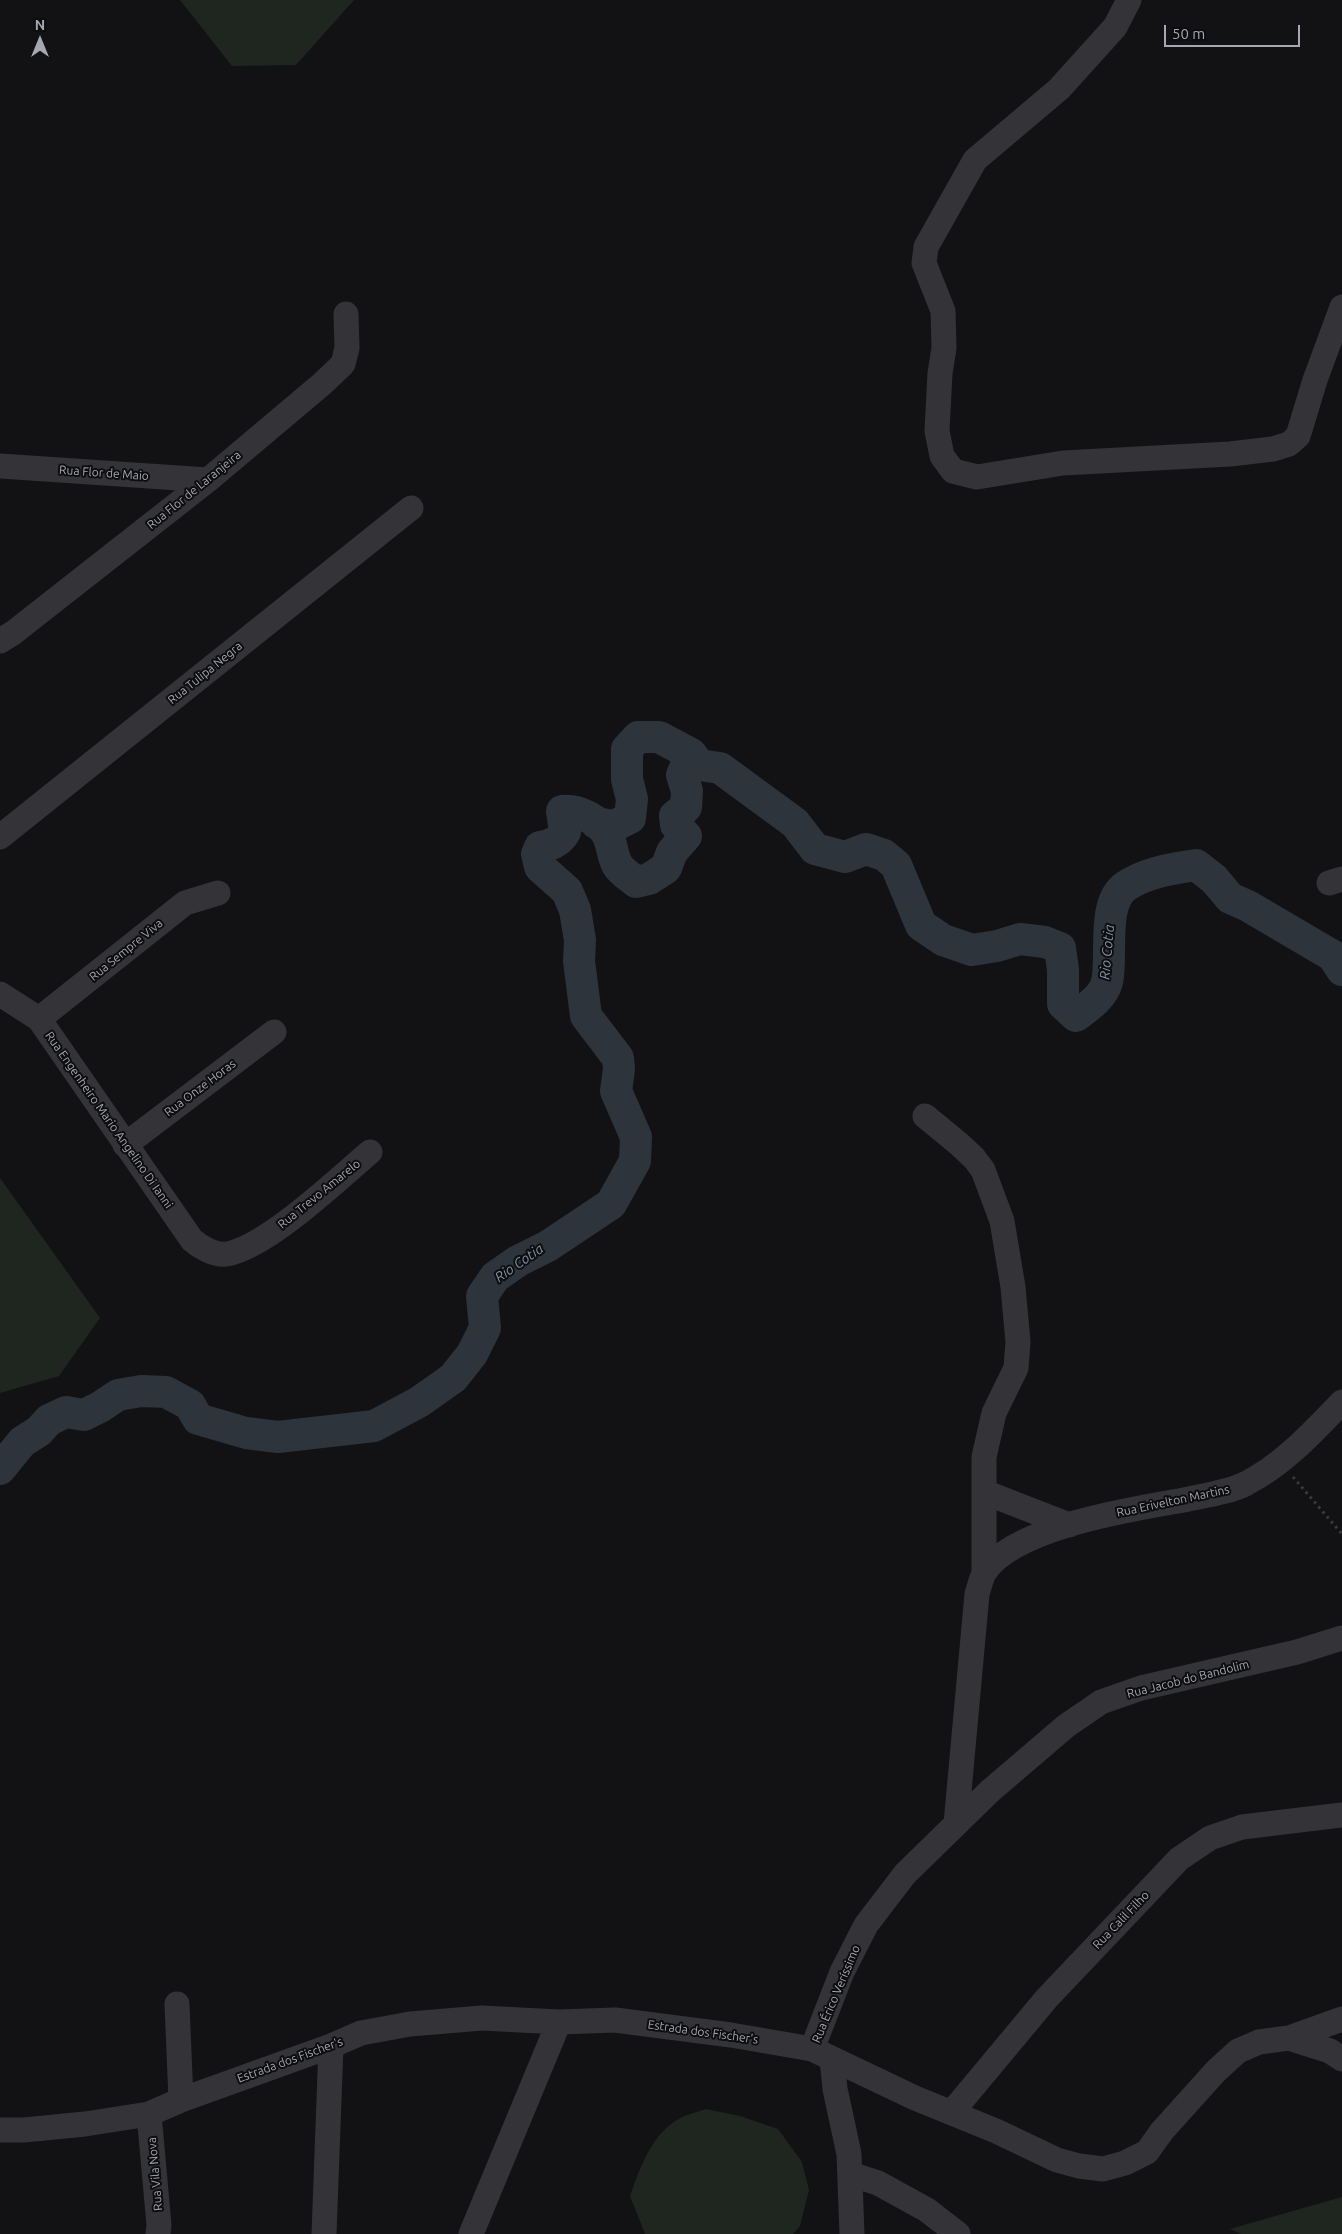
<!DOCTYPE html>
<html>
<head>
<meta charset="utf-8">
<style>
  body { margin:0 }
  #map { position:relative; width:1342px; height:2234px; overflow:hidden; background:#121214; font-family:Ubuntu,sans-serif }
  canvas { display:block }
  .north { position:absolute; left:15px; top:15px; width:50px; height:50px; -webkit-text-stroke:4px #0d0d0f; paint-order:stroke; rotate:0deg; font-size:14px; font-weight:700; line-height:20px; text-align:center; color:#a5a8b2 }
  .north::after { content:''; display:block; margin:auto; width:18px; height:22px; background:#a5a8b2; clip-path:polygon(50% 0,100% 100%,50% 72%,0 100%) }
  .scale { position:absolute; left:1164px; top:25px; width:136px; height:22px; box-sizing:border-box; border:2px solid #a5a8b2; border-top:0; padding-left:6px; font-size:15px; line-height:18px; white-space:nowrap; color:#a5a8b2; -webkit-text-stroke:4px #0d0d0f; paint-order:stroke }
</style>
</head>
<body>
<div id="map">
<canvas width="1342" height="2234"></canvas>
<div class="north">N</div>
<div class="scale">50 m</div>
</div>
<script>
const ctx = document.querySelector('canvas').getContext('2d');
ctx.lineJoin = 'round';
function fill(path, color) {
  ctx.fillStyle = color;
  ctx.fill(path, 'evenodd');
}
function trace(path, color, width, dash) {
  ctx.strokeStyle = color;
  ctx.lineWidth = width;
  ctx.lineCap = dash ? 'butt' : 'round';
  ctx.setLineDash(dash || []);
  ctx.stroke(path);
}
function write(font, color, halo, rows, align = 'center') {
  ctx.font = font + ' Ubuntu,sans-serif';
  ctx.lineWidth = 4;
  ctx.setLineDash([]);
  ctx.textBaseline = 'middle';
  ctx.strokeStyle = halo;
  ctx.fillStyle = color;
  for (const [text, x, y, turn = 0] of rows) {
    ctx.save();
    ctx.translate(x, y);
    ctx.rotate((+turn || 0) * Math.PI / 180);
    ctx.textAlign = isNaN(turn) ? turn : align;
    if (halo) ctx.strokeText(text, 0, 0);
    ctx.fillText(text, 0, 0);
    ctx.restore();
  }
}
fill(new Path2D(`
  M180,0H354L296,65L232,66Z
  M0,1178L100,1318L59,1376L0,1393Z
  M706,2109L740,2116L778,2129L802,2162L809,2190L800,2226L793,2234H645L630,2196C640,2168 650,2137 677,2120C685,2115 697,2112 706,2109Z
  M1342,2197V2234H1241L1230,2229Z`), '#1f2620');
trace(new Path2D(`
  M596,823L614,826L630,818L632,799L627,779V749L638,737H659L691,754L699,765
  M0,1469L22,1442L39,1431L49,1420L66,1412L84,1415L100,1407L118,1395L141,1391L166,1392L190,1405L198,1419L246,1433L278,1437L374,1426L419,1402L453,1378L472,1354L485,1328L482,1296L495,1277L518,1261L548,1246L611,1204L635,1161L636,1137L616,1091L619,1069L618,1058L586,1016L579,961L580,940L575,910L567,891L540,867L537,854L540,847C551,845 559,842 565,832L562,811C579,809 601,821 608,836C613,846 612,857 618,866C622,872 630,877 636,882L649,879L666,868L672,852L686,836L676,825L675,816L686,807L687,791L682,775L686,766L699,765L720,768L795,823L815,849L845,857L866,849L884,855L896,865L921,925L943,940L972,950L997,946L1020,939L1045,942L1060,948L1063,970V1004L1076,1016C1088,1007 1103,997 1107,982C1113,956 1101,903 1126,886C1147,872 1172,869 1196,865L1214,879L1230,898L1248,906L1333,956L1342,970`), '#2d343b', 32);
trace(new Path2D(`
  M1293,1477L1342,1534`), '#3a3b3f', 3, [2.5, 4]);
trace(new Path2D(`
  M1129,0L1115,27L1059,89L975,160L926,247L924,263L943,311L944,348L940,373L937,431L942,456L953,471L977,477L1063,463L1230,454L1273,449L1289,444L1298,436L1315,380L1342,307
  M0,466L208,480
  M0,641L13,633L208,480L322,384L343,364L347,348L346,314
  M0,837L411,508
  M1329,883L1342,879
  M0,994L39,1019L192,1240C200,1247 215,1256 227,1254C267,1247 337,1180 370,1152
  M39,1019L185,903L218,893
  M925,1116L959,1144L974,1158L983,1170L1002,1221L1013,1287L1018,1342L1016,1368L994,1413L984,1457V1572
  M125,1145L274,1032
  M984,1492L1069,1525
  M956,1824L977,1594C979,1588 981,1579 984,1573C1013,1527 1133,1509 1184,1500C1202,1496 1231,1492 1247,1483C1284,1464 1313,1432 1342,1402
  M177,2004L181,2100
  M1289,2038L1342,2019
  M812,2049L842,1972L866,1925L905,1874L990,1791L1066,1726L1101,1702L1141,1688L1297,1652L1342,1638
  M832,2059L835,2089L849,2154L852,2234
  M952,2112L1047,1998L1179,1859L1210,1838L1242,1827L1342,1815
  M149,2114L159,2225L158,2234
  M0,2130H24L85,2124L149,2114L181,2100L331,2046L361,2033L410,2024L482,2018L559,2022L615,2020L731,2035L812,2049L915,2098L996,2131L1057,2160L1079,2166L1103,2169L1125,2163L1147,2152L1162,2131L1216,2071L1238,2051L1259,2042L1289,2038L1330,2051L1342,2059
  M850,2174L878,2183L927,2210L958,2234
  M324,2234L331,2046
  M471,2234L559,2022`), '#343438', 25);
write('12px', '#a5a8b2', '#0d0d0f', [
  ["Rua Flor de Maio",104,473,4],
  ["Rua Flor de Laranjeira",194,490,-39],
  ["Rua Tulipa Negra",205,673,-39],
  ["Rua Sempre Viva",126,950,-39],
  ["Rua Onze Horas",200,1088,-37],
  ["Rua Engenheiro Mario Angelino Di Ianni",109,1120,55],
  ["Rua Trevo Amarelo",319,1194,-39],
  ["Rua Erivelton Martins",1173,1501,-12],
  ["Rua Jacob do Bandolim",1188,1679,-14],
  ["Rua Calil Filho",1121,1920,-46],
  ["Rua Érico Veríssimo",836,1994,-67],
  ["Estrada dos Fischer's",703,2032,8],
  ["Estrada dos Fischer's",290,2060,-20],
  ["Rua Vila Nova",155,2174,-95]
]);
write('italic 14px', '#8093aa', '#0d0d0f', [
  ["Rio Cotia",1107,952,-85],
  ["Rio Cotia",519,1263,-35]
]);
</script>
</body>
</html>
